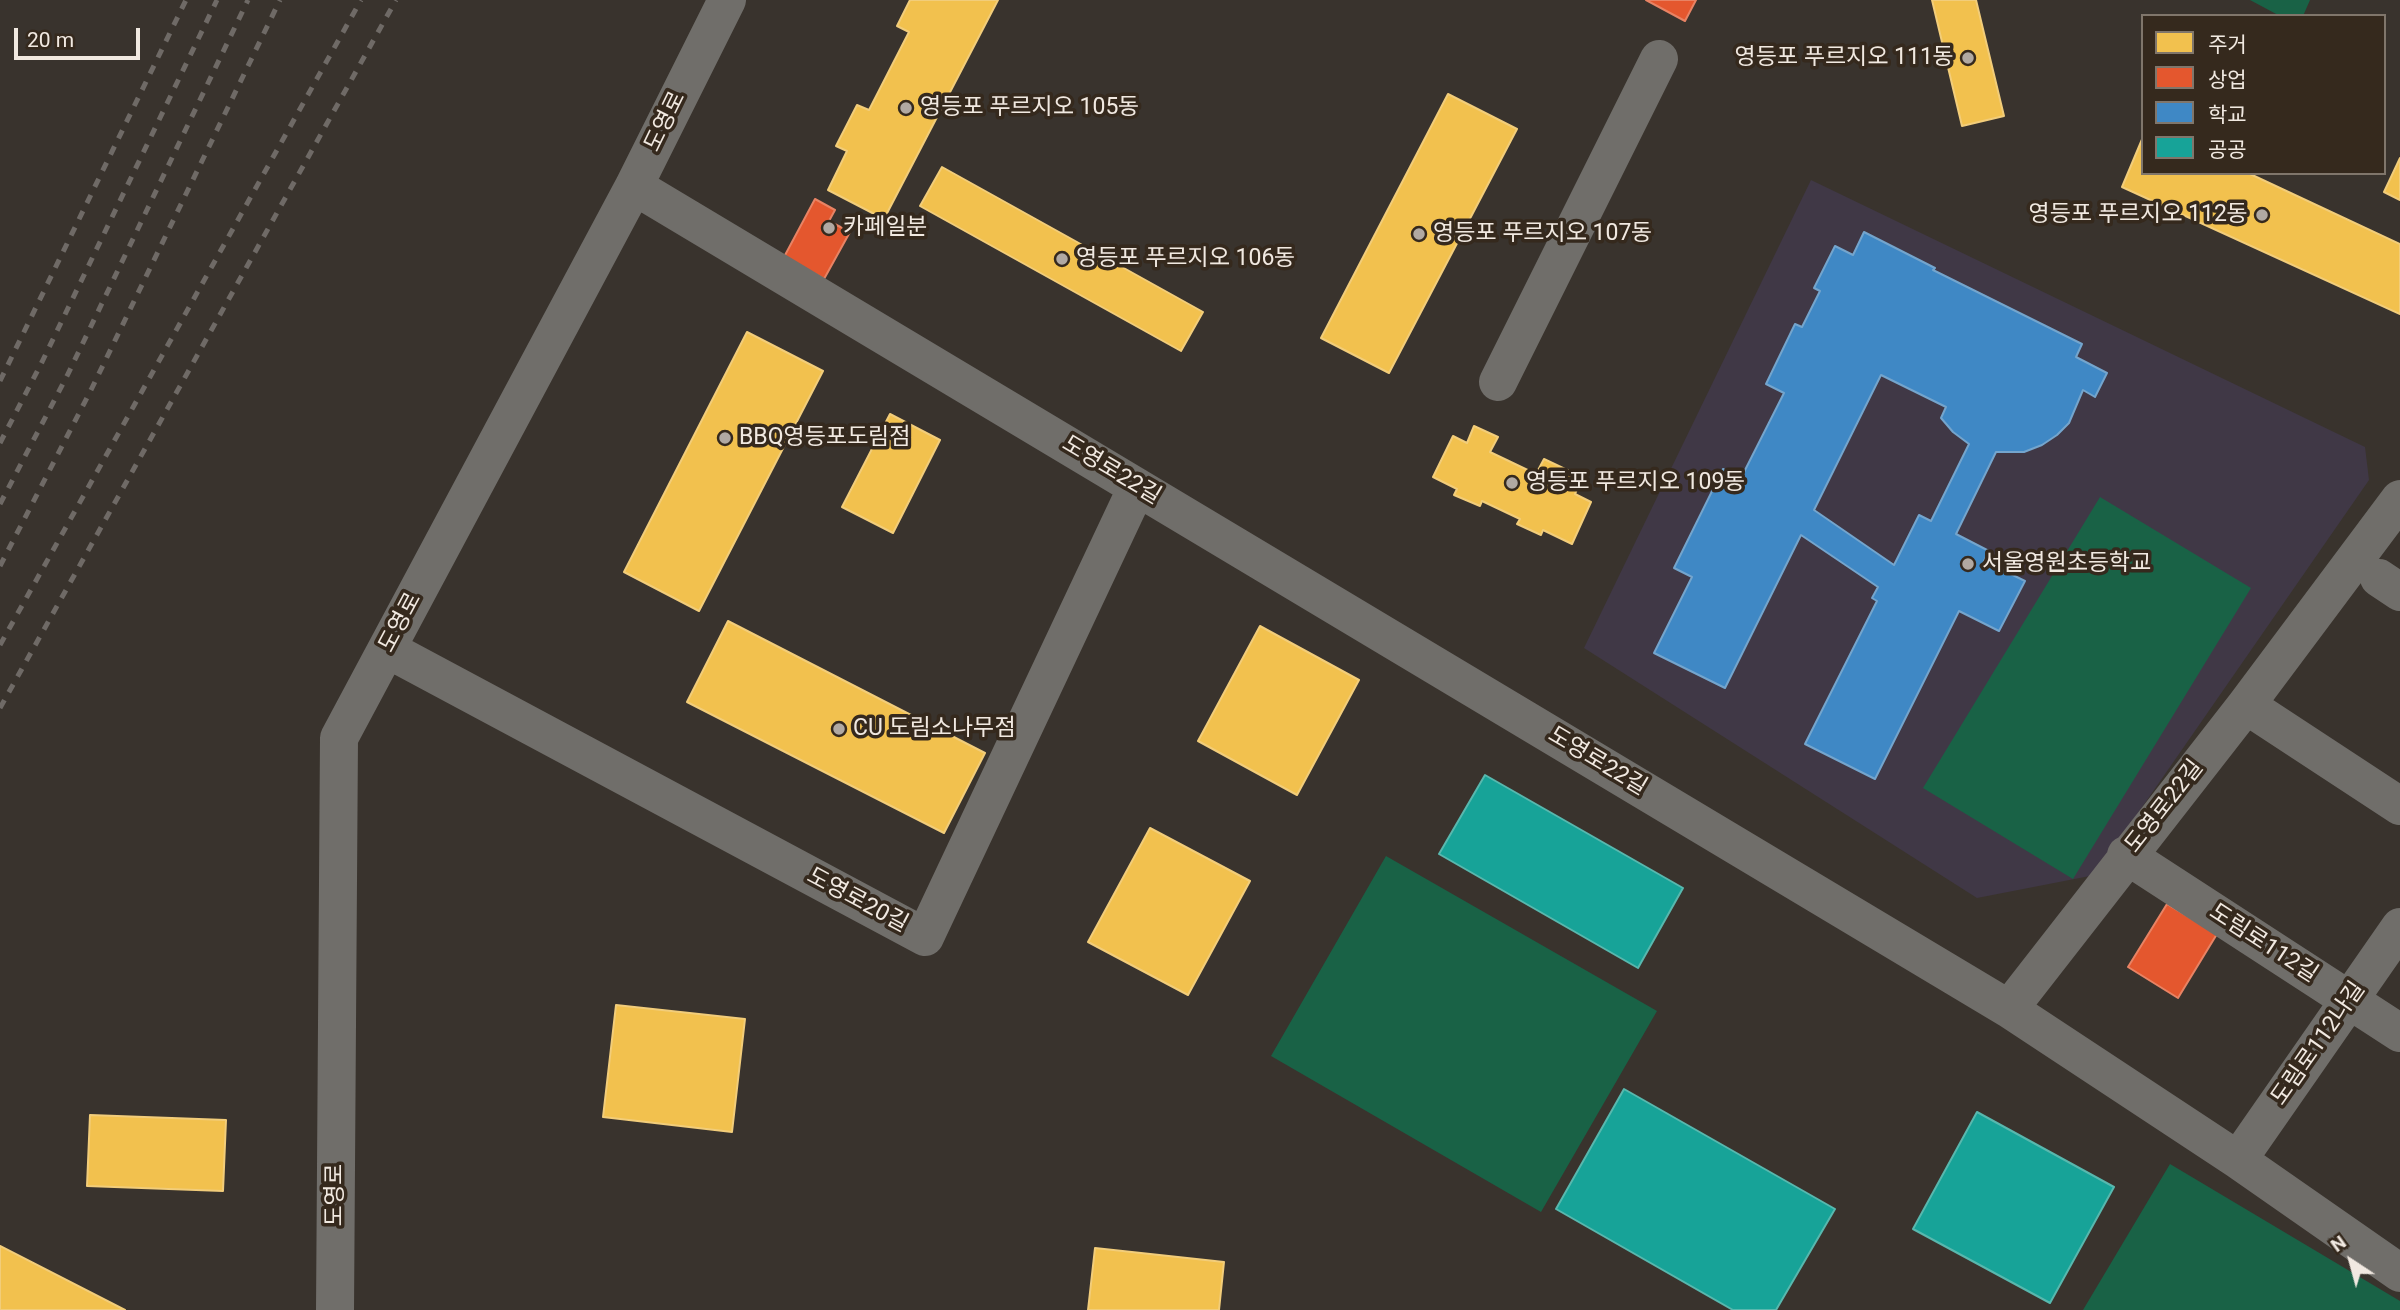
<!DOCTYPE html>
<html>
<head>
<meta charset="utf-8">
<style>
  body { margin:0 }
  #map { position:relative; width:2400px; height:1310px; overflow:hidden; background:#39332d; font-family:Roboto,"Noto Sans KR",sans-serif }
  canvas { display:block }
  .legend { position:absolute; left:2141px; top:14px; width:245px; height:161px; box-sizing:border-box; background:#35291d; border:2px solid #80766b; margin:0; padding:9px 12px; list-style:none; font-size:21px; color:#f1e9e1 }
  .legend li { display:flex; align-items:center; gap:14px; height:35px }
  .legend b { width:35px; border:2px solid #80766b }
  .north { position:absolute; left:2316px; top:1226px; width:70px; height:70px; -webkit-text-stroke:5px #35291d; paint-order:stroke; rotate:324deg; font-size:19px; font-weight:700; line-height:28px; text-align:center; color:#f1e9e1 }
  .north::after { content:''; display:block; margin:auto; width:24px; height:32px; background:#f1e9e1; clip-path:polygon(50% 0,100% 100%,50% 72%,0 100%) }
  .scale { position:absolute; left:14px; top:28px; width:126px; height:32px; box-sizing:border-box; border:4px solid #f1e9e1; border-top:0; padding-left:9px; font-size:21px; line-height:24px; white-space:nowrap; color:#f1e9e1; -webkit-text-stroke:5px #35291d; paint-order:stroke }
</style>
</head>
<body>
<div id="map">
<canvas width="2400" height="1310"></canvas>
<ul class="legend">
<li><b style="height:19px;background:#f2c14e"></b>주거</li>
<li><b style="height:19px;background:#e4572e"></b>상업</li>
<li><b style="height:19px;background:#3f88c5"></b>학교</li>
<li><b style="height:19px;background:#17a398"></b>공공</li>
</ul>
<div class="north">N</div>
<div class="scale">20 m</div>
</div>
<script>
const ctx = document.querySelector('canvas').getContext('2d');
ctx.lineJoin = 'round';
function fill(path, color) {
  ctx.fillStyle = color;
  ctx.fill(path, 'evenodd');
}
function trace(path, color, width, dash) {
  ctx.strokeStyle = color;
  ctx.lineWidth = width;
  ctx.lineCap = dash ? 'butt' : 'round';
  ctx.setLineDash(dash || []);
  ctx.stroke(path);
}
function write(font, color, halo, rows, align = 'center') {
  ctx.font = font + ' Roboto,"Noto Sans KR",sans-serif';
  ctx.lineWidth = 7;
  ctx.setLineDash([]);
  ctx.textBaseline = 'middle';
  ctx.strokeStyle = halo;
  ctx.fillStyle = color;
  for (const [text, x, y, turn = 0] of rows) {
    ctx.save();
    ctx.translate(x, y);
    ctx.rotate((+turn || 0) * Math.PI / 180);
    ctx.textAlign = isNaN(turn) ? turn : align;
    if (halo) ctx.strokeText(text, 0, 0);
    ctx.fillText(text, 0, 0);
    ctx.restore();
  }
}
fill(new Path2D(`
  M1811,180L2365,447L2369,480L2095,875L1977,898L1584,648Z`), '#403846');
fill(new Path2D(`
  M2250,0H2310L2303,16H2280Z
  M2100,497L2251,588L2073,879L1923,788Z
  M1386,856L1657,1011L1541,1212L1271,1056Z
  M2170,1164L2400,1301V1310H2083Z`), '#196246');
const homes = new Path2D(`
  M910,0H998L884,219L828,190L847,151L836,146L857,105L869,110L909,32L897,26Z
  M1932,0H1976L2004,116L1962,126Z
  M1448,94L1517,129L1389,373L1321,338Z
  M2143,137V173H2248L2400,244V314L2122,187Z
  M2400,158V200L2384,192Z
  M942,167L1203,312L1181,351L920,206Z
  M747,332L823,371L699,611L624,572Z
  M890,414L940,440L893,533L842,507Z
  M1474,426L1498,437L1490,452L1536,474L1544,459L1582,477L1575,494L1591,502L1572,544L1543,530L1541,535L1517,524L1520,519L1482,501L1480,506L1454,495L1457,489L1433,477L1453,436L1467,443Z
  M728,621L985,753L944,833L687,702Z
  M1260,626L1359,680L1297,795L1198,741Z
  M1150,828L1250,881L1188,995L1088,942Z
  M616,1005L745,1019L732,1132L603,1117Z
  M90,1115L226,1120L223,1191L87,1186Z
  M0,1246L125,1310H0Z
  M1095,1248L1224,1262L1219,1310H1088Z`);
fill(homes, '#f2c14e');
trace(homes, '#f2cd7a', 2);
const shops = new Path2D(`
  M1646,0H1696L1685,21Z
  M815,199L835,210L829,221L850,232L824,279L784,257Z
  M2167,904L2217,934L2178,998L2128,967Z`);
fill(shops, '#e4572e');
trace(shops, '#e88364', 2);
const schools = new Path2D(`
  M1864,232L1935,268L1933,270L2082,344L2076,357L2107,373L2095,397L2083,390L2069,423L2057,435L2042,445L2024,452H1996L1956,534L1989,551L1984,561L2025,581L1999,631L1959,611L1875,779L1805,744L1877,601L1872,598L1878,587L1801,535L1725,688L1654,653L1692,577L1674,568L1723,469L1741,478L1784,393L1766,384L1795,324L1802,327L1820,291L1814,288L1835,246L1853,255ZM1881,375L1946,407L1941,418L1953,432L1969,444L1931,521L1919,515L1894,565L1814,510Z`);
fill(schools, '#3f88c5');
trace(schools, '#74a5cd', 2);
const public = new Path2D(`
  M1485,775L1683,888L1638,968L1439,854Z
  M1624,1089L1835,1209L1776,1310H1733L1556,1209Z
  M1977,1112L2114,1187L2050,1303L1913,1229Z`);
fill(public, '#17a398');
trace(public, '#58b8ae', 2);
trace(new Path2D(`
  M634,186L2009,1009L2238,1160L2400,1273
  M1498,382L1659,59
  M2379,578L2400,592
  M387,649L925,937L1137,487
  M2246,705L2400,806
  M2126,855L2400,1033
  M2009,1009L2246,705L2400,499
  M2238,1160L2400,927
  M335,1310L339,738L634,186L727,0`), '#706e6a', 38);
trace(new Path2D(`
  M0,381L186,0
  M0,443L42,362L217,0
  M0,504L67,376L248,0
  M0,566L91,390L280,0
  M0,645L361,0
  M0,708L396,0`), '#6f6a66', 5, [9, 9]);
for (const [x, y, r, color] of [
  [1968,58,7,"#b1a9a2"],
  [906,108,7,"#b1a9a2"],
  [2262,215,7,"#b1a9a2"],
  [829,228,7,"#b1a9a2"],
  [1419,234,7,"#b1a9a2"],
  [1062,259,7,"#b1a9a2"],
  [725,438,7,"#b1a9a2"],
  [1512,483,7,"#b1a9a2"],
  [1968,564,7,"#b1a9a2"],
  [839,729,7,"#b1a9a2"]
]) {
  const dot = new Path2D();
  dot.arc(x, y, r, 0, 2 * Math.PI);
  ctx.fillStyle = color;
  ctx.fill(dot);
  trace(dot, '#35291d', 2.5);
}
write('23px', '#f1e9e1', '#35291d', [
  ["영등포 푸르지오 111동",1954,58,"right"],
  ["영등포 푸르지오 105동",920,108],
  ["영등포 푸르지오 112동",2248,215,"right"],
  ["카페일분",843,228],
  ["영등포 푸르지오 107동",1433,234],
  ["영등포 푸르지오 106동",1076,259],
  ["BBQ영등포도림점",739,438],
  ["영등포 푸르지오 109동",1526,483],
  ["서울영원초등학교",1982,564],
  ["CU 도림소나무점",853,729]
], 'left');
write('23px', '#f1e9e1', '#35291d', [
  ["도영로",666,122,-64],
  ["도영로22길",1111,471,31],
  ["도영로",401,623,-62],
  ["도영로22길",1597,762,31],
  ["도영로22길",2165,807,-52],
  ["도영로20길",857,901,28],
  ["도림로112길",2263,944,33],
  ["도림로112나길",2319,1044,-55],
  ["도영로",336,1195,-90]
]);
</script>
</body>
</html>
